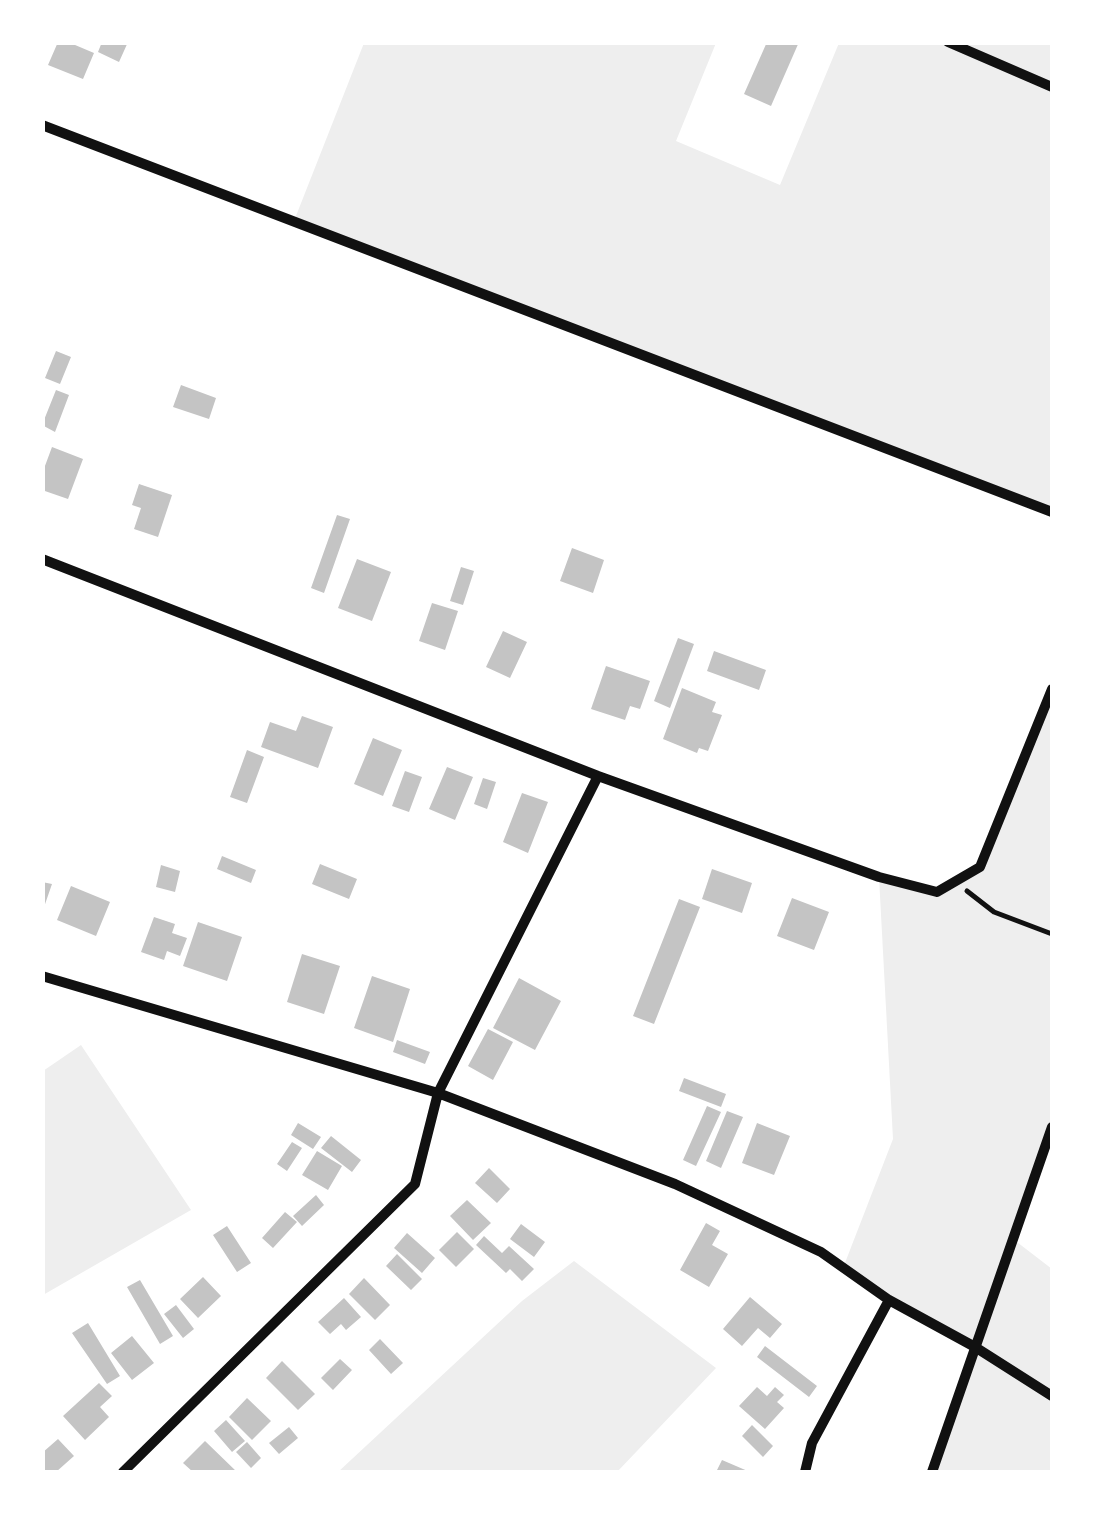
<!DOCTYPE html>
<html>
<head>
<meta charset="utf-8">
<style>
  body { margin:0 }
  #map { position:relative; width:1095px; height:1515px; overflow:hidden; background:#fff; font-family:"Open Sans",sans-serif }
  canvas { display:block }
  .frame { position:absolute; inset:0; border:45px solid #fff; pointer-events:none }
</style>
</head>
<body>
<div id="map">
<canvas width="1095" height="1515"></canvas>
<div class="frame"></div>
</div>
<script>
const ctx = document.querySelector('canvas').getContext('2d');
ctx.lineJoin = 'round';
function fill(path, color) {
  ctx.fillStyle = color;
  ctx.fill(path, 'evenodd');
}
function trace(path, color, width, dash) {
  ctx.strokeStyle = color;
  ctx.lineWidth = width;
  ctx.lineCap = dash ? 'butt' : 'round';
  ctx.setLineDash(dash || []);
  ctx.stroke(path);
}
fill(new Path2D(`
  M364,43H716L676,141L780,185L839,43H1052V512L294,221Z
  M1052,689V1133L1013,1239L1052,1269V1472H932L974,1347L843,1268L893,1139L879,877L937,892L980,867Z
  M81,1045L191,1210L43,1295V1071Z
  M574,1261L716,1368L617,1472H338L522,1301Z`), '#eee');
fill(new Path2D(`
  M58,42H68L94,53L83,79L48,65Z
  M102,42H128L119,62L98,52Z
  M767,42H799L771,106L744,94Z
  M56,351L71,357L60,384L45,378Z
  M181,385L216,398L209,419L173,407Z
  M56,390L69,395L55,432L42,425Z
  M52,447L83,459L68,499L42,490V474Z
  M139,484L172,495L158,537L134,529L141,508L132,505Z
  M337,515L350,519L324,593L311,588Z
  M572,548L604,560L593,593L560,581Z
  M357,559L391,572L372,621L338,608Z
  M461,567L474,571L463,605L450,601Z
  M432,603L458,611L445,650L419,641Z
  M503,631L527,642L510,678L486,667Z
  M678,638L694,644L670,708L654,701Z
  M714,651L766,670L759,690L707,671Z
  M606,666L650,681L640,709L630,706L625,720L591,709Z
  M682,688L716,702L712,712L722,715L708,751L699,748L697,753L663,739Z
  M302,716L333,727L318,768L261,747L270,722L296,731Z
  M373,738L402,750L383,796L354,784Z
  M247,750L264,757L247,803L230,797Z
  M447,767L473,777L455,820L429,809Z
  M405,771L422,777L409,812L392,806Z
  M483,778L496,782L487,809L474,804Z
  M522,793L548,802L528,853L503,842Z
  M222,856L256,870L251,883L217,869Z
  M320,864L357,879L349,899L312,884Z
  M161,865L180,871L175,892L156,887Z
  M712,869L752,883L742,913L702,899Z
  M42,882L52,884L43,910H42Z
  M71,886L110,902L96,936L57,920Z
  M792,898L829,912L814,950L777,936Z
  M679,899L700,907L654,1024L633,1016Z
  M154,917L175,924L172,933L187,938L180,956L167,951L164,960L141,952Z
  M198,922L242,937L227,981L183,966Z
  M302,954L340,966L324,1014L287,1002Z
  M372,976L410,989L393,1042L354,1028Z
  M519,978L561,1001L535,1050L493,1028Z
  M488,1029L513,1042L493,1080L468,1066Z
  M397,1040L430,1052L425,1064L393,1052Z
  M684,1078L726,1094L721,1107L679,1091Z
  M707,1106L721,1112L696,1166L683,1160Z
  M727,1111L743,1117L721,1168L706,1161Z
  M298,1123L321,1137L313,1149L291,1135Z
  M757,1123L790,1136L774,1175L742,1163Z
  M331,1136L361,1160L352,1172L321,1148Z
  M292,1142L302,1148L287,1171L277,1164Z
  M317,1151L342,1166L328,1190L302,1175Z
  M489,1168L510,1189L497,1203L475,1183Z
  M316,1195L324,1205L302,1226L293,1216Z
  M467,1200L491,1223L473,1240L450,1216Z
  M285,1212L297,1222L273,1248L262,1238Z
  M706,1223L720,1231L712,1245L728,1254L709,1287L680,1270Z
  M521,1224L545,1242L534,1257L510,1239Z
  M227,1226L251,1263L237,1272L213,1235Z
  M457,1232L474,1249L456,1267L439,1250Z
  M407,1233L435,1258L422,1273L394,1248Z
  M484,1236L502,1253L509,1246L534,1269L522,1281L510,1269L506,1273L476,1245Z
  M397,1254L422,1279L411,1290L386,1266Z
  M203,1277L221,1296L198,1318L180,1299Z
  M364,1278L390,1305L375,1320L349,1294Z
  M140,1280L173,1336L160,1344L127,1287Z
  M750,1297L782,1324L770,1338L758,1328L742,1346L723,1329Z
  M344,1298L361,1317L346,1330L341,1324L330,1334L318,1322Z
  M176,1305L194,1329L183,1338L164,1314Z
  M88,1323L120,1376L107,1384L72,1333Z
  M132,1336L154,1363L132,1380L111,1353Z
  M380,1339L403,1363L391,1374L369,1350Z
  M765,1346L817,1386L809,1397L757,1357Z
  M340,1359L352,1370L333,1390L321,1378Z
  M282,1361L315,1394L298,1410L266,1378Z
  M99,1383L112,1396L100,1407L109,1417L85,1440L63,1416Z
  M757,1387L767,1396L775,1387L784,1395L777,1402L784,1408L765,1429L739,1406Z
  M247,1398L271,1421L252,1440L229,1417Z
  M226,1420L245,1441L232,1452L214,1431Z
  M752,1425L773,1446L763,1457L742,1436Z
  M289,1427L298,1438L279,1454L269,1443Z
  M58,1439L74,1456L56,1472H44L42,1453Z
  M205,1441L237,1472H193L183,1463Z
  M247,1442L261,1458L251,1468L236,1452Z
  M722,1460L750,1472H716Z`), '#c4c4c4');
trace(new Path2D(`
  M967,891L994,912L1052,934`), '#111', 5);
trace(new Path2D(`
  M948,42L1052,87
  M42,125L1052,512
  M42,559L598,776L879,877L937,892L980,867L1052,689
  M42,976L438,1093L675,1184L821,1252L889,1300L975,1347L1052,1396
  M123,1472L415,1184L438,1093L598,776
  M805,1472L812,1443L889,1300
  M932,1472L1052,1127`), '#111', 10);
</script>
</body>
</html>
